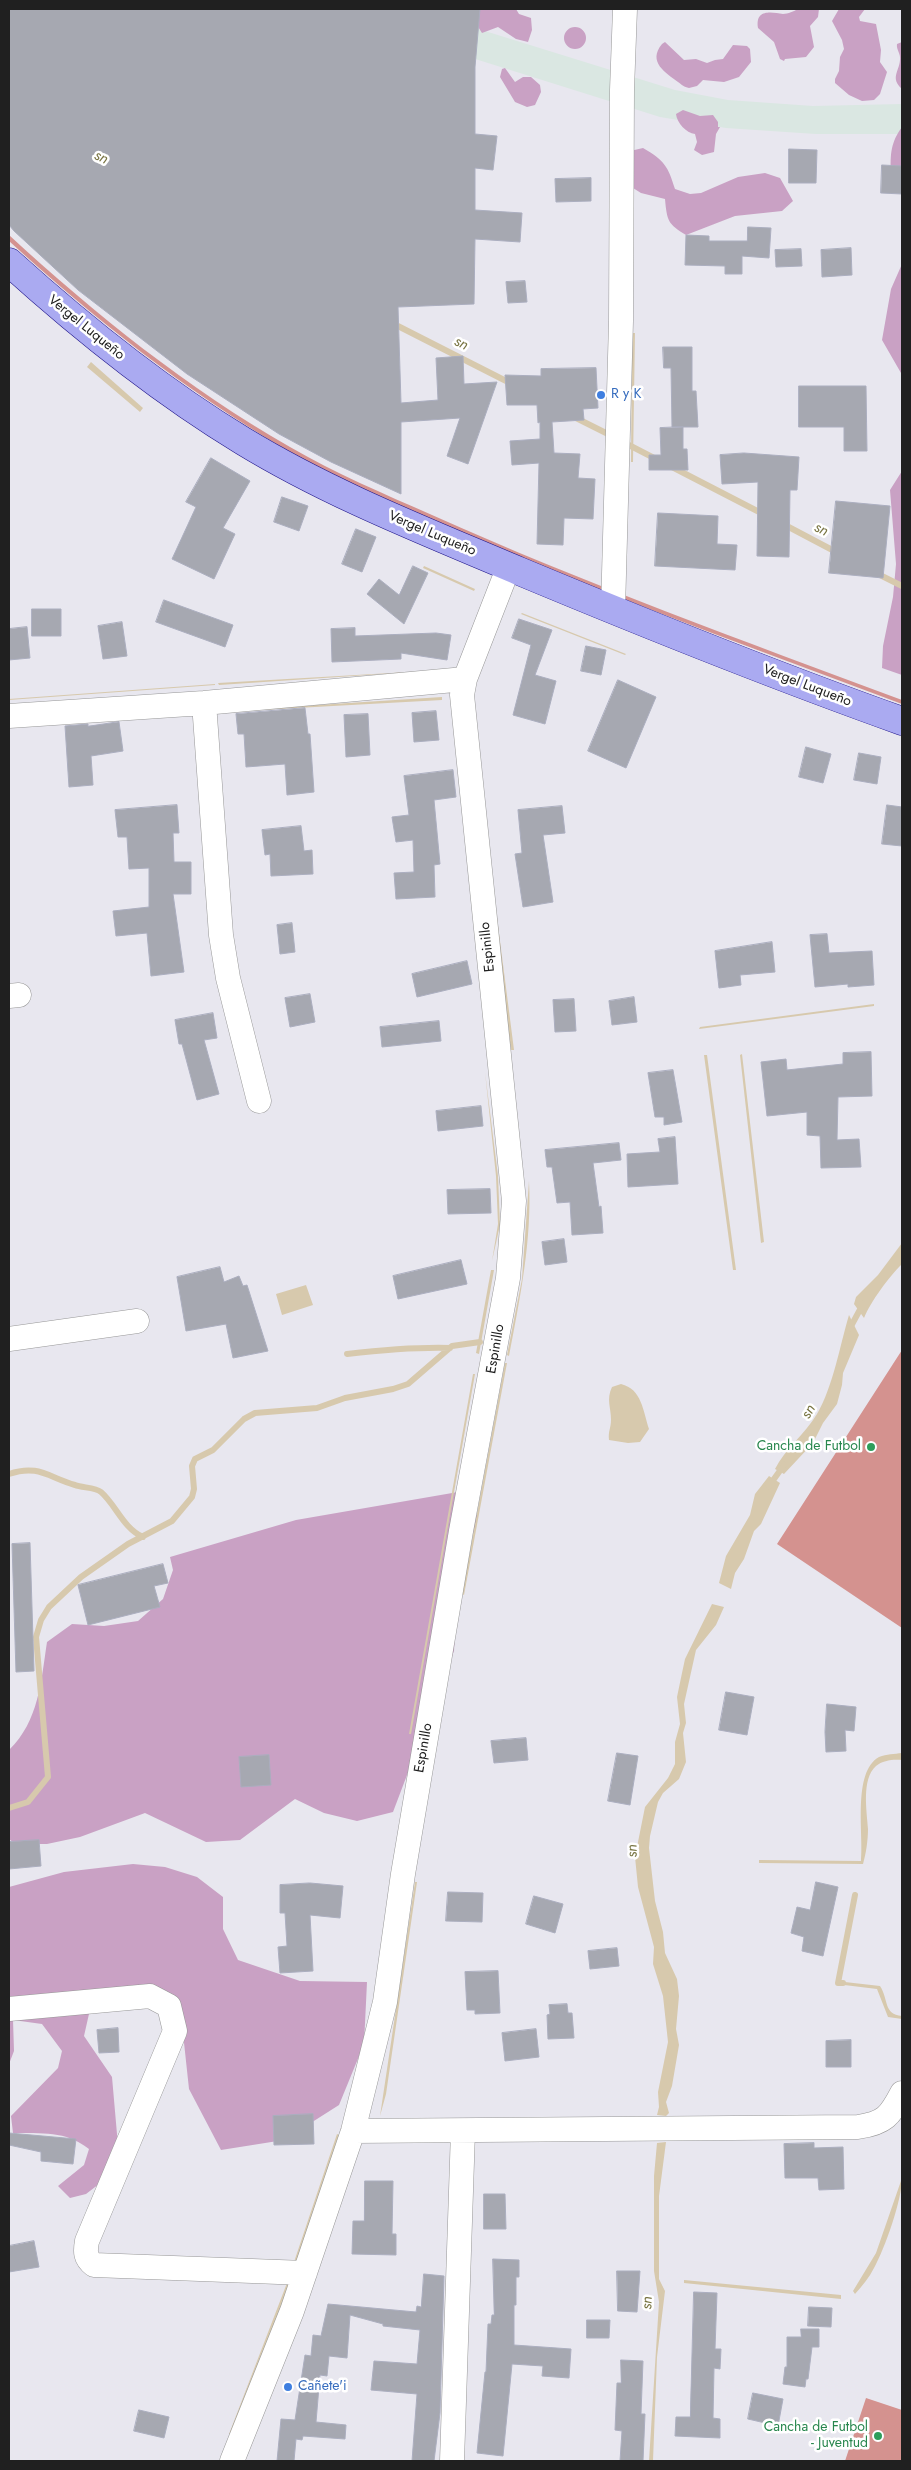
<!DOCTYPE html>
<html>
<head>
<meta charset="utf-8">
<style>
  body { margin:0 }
  #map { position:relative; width:911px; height:2470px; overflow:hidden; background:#e8e7ef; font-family:Jost,sans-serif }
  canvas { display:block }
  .frame { position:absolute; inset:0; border:10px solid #202020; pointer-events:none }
</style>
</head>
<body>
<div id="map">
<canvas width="911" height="2470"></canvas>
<div class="frame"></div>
</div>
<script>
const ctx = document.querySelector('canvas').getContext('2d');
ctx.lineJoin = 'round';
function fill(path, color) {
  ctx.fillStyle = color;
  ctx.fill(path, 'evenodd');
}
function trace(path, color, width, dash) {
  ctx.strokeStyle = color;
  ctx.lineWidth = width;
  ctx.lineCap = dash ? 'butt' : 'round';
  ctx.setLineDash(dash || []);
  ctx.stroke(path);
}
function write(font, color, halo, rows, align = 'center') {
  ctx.font = font + ' Jost,sans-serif';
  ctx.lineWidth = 5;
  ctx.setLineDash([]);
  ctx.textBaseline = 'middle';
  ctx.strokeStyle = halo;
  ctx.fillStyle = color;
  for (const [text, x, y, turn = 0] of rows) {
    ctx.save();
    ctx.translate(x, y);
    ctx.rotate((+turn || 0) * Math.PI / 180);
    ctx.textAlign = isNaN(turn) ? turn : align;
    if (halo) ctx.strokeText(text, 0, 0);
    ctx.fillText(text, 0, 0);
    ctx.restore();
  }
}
fill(new Path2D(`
  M316,9H414L675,90L728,100L813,106L902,104V134H816L726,128L660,117Z`), '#dae7e2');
fill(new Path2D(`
  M423,9H516L519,14L531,18L532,30L528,42L516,39L498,27L482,33L475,22Z
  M798,9H819L818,17L810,26L814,47L806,57L785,59L784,61L780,59L774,42L758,28C755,9 771,12 783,14C788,14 794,11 798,9Z
  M839,9H865L859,17L860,21L876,24L881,50L880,62L887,72L880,94L874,100L862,101L849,95L835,83V79L839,71L840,57L844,49L842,40L832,21Z
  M564 38a11 11 0 1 1 22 0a11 11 0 1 1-22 0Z
  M665,42L684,60L696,59L707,63L715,60L723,59L733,45L747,46L750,49L751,62L739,77L724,82L703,80L697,86L689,88C684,87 682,85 678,82C666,73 647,62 662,44Z
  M902,42V89C890,78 899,72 900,60C901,53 896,50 897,44Z
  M505,68L515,82L523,77H531L540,85L541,92L535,105L527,107L515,102L500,77L502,69Z
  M683,110L700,116L713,115L718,122V127H720L716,134L714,152L702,155L694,150L697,142L695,134C686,133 677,123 676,114Z
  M902,127V177L891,173C890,154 891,142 902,127Z
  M643,148C664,160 668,166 675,189L690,194L701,193L738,177L765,173L780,178L793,201L782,211L735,216L686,235C668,224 667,221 665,199L641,193L625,183L626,152Z
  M902,264V373H901L882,340L891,289Z
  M902,471V675L882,668L883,646L893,597L896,564L890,490Z
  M458,1492L478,1517L458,1584L454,1651L393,1812L357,1821L324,1813L295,1799L240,1840L206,1842L145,1813L80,1837L47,1844H15L9,1839V1750C39,1721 41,1681 47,1642L72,1624L104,1626L138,1621L163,1599L173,1570L170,1557L296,1520Z
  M133,1864L165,1867L197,1877L223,1897V1929L238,1960L300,1981L367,1982L364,2044L339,2105L284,2140L221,2150L189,2089L182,2024L155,2000L91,2005L84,2036L112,2077L119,2157L99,2184L86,2194L70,2198L58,2186L84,2165L89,2149C65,2130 42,2134 13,2133L11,2116L58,2068L62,2051L42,2024L13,2020L14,2051L9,2064V1887L64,1872Z`), '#c9a1c4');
fill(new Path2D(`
  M9,235C96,315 187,388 290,447C335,473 384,494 432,515C586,584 744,641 902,700V704C772,655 641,608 512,554C435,523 357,491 285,449C183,389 96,320 9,241Z
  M902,1350V1628L777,1544Z
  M866,2398L902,2410V2461H845Z`), '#d4928f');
fill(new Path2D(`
  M632,333H635L633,462H631Z
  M91,362L143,408L140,412L87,367Z
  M424,566L475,589L474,591L423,568Z
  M522,613L626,654L625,655L521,614Z
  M443,670L219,685L218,683Z
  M215,684V685L9,700V699Z
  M442,697V700L224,712V711Z
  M487,863H490L514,1050H511Z
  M874,1004V1006L699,1029L700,1027Z
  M742,1054L764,1242L761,1243L740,1055Z
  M704,1055H707L736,1270H733Z
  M485,1072L498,1176L500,1225L492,1261L498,1224L496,1176Z
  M529,1181C532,1240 520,1298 509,1356L507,1355L522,1279Z
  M902,1243V1264C889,1277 871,1301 864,1318L854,1304L856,1297L878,1275Z
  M491,1270H494L479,1354L476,1353Z
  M306,1285L313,1305L282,1315L276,1294Z
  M849,1315L859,1335L843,1373L842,1385L837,1404L823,1423L813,1443L784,1474L775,1469C785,1449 805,1434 817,1414C833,1387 840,1345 849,1315Z
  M505,1363H507L464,1595L462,1594Z
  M473,1374H475L411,1734H409Z
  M621,1384C642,1389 643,1411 649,1429L640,1442L628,1443L609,1440C608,1431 611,1428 611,1420C611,1407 606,1400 612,1387Z
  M769,1476L780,1483L761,1524L754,1531L744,1559L735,1573L731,1589L719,1583L726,1556L750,1515L755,1494Z
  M712,1604L724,1607L716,1625L696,1650L684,1704L686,1723L683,1733L686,1762L679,1779L663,1793L658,1802L650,1836L649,1848L655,1901L663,1932L665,1953L677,1979L679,1996L676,2029L679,2045L672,2086L666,2102L669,2113L666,2116L657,2115L659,2107L658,2092L668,2042L663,1996L653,1964L654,1947L638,1887L635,1857L645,1807L668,1778L675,1764V1742L680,1724L677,1697L682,1673L685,1659Z
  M902,1753V1760C894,1759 883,1760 876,1766C861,1779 867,1812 868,1829C868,1840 866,1854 863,1864L759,1863V1860L861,1861C864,1835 852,1772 879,1757C887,1754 894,1754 902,1753Z
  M415,1882H417L386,2094L380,2116Z
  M836,1981L880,1986C889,2000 883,2014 902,2016V2019L888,2017L877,1989L836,1984Z
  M337,2134L339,2135L297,2263L294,2262Z
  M666,2142L659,2196V2279L665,2291L657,2357L653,2461H649L659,2302L654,2271V2176L657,2143Z
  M902,2178C902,2200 885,2248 874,2268C869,2278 862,2286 855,2294L853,2291L876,2253Z
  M684,2280L841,2295V2299L684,2283Z
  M287,2283L290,2284L231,2435L229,2434Z`), '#d7c9ad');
trace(new Path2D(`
  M392,323L512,384
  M574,417L612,436
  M625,443L656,459
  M672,467L765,515
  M783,524L838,553
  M876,573L902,586
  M850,1328L863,1304
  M347,1354C382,1350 415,1347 450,1348
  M9,1474C38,1464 48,1477 75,1485C82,1488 95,1487 101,1492C116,1505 123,1528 143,1537
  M769,1486L784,1465
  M9,1808L28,1802L48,1777L36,1637L41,1620L49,1607L81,1577L128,1544L172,1521L192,1497L194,1489L192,1466L195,1459L213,1450L244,1419L255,1413L317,1408L345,1398L393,1389L408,1384L452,1346L480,1342
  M843,1983H838L855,1895`), '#d7c9ad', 6);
const building = new Path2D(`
  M9,9H480L475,67V134L497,136L493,170L475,168V210L522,213L520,242L475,239L474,304L398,307L401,403L438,400L436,358L463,356L464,384L497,382L468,464L447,456L460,418L401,422V494L331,462L279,434L187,374L78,290L14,231L9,225Z
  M789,149L817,150L816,183H789Z
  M882,165L902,166V194L881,193Z
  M591,178V201L556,202L555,179Z
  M748,227L771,228L769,258L742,256V274H725V266L685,265L686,235L709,236V241H747Z
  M851,248L852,275L822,277L821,250Z
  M801,249L802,266L776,267L775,250Z
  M525,281L527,302L508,303L506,282Z
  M663,347H692V391H696L698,427H672L671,368H664Z
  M596,368L598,408L583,409L584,420L552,422L554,453L580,454L578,478L595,479L593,519L564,518L563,545L537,544L539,463L512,465L510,441L540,439V422L538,423L537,405H507L505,375L541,376V369Z
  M799,386H866L867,451H844V427H799Z
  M683,427V449H687L688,470H649V455H661L660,428Z
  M744,453L799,457L797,490H790L789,557L757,556L758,482L722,484L720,455Z
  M211,458L250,481L223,528L235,534L214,579L172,559L196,507L186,502Z
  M282,497L308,506L299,531L274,522Z
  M836,501L890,506L883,578L829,573Z
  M658,513L718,516L717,544L737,545L735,570L655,566Z
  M356,529L376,537L362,572L342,564Z
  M413,566L428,573L404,624L367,594L379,579L399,595Z
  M164,600L233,625L225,647L156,622Z
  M32,609H61V636H32Z
  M519,619L552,630L535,675L556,681L545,724L513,715L531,645L512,638Z
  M122,622L127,656L103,659L98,626Z
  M27,627L30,658L9,660V629Z
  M355,628V636L436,633L451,635L447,660L401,653V659L332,662L331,629Z
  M586,646L606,650L601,675L581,671Z
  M618,680L656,697L626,768L588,751Z
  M305,708L308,734H310L314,792L287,795L285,764L246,767L244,734H238L236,714Z
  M436,711L439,740L414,742L412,713Z
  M368,714L370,755L346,757L344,715Z
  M119,722L123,751L91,756L93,785L69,787L65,726L88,724V726Z
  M806,747L831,754L823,783L799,777Z
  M859,753L881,757L877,784L854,780Z
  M453,770L456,797L434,800L440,864L434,865L435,897L396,899L394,873L414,872L413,840L396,842L392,817L409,815L404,776Z
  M177,805L179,833H173L174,862H191V894H173L184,972L151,976L147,933L116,936L113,911L149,907V868L129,869L127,837H118L115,810Z
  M887,805L902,807V846L882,844Z
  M562,806L565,833L543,835L553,902L523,907L515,854L522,853L518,810Z
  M301,826L304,851L312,850L313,874L271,876L270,854L265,855L262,830Z
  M292,923L295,952L280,954L277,925Z
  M827,934L829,953L872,951L874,985L848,987V984L815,987L810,935Z
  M772,942L775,972L740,975L741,985L719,988L715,951Z
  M467,961L472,984L417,997L412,974Z
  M310,994L315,1022L290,1027L285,998Z
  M634,997L637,1022L612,1025L609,1001Z
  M574,999L576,1031L555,1032L553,1000Z
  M213,1013L217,1038L204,1040L219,1094L197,1100L182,1044H179L175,1020Z
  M439,1021L441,1041L382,1047L380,1027Z
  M871,1052L872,1096L838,1097L837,1140L859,1139L861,1167L821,1168L820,1136L807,1135V1112L767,1116L761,1062L786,1059L787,1070L843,1064V1053Z
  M673,1070L682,1122L664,1125V1117H655L648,1073Z
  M481,1106L483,1126L438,1131L436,1111Z
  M675,1137L678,1184L628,1187L627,1154L660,1152L658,1139Z
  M619,1143L621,1160L593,1163L599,1207L601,1206L603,1233L572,1235L570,1202L557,1203L552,1167H547L545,1150Z
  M490,1189L491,1213L448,1214L447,1190Z
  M564,1239L567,1262L545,1265L542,1242Z
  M461,1260L467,1284L398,1299L393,1276Z
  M220,1267L224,1282L239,1276L243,1286L247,1285L268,1351L233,1358L226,1324L186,1331L177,1277Z
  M30,1543L34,1671L16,1672L12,1544Z
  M163,1564L168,1583L154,1586L160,1607L88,1625L78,1585Z
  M726,1692L754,1697L747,1735L719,1730Z
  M827,1704L856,1707L854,1731L845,1730L846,1751L826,1752L825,1732Z
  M526,1738L528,1760L494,1763L491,1741Z
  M617,1753L638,1756L630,1805L608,1801Z
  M269,1755L271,1785L241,1787L239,1757Z
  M39,1840L41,1866L9,1869V1842Z
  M816,1882L838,1887L823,1956L802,1951L804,1937L791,1933L797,1907L810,1910Z
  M310,1883L343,1886L340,1918L310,1915L313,1971L280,1973L278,1947L287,1946L285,1913H280V1885Z
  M448,1892L483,1893L482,1922L446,1921Z
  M534,1896L563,1904L555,1933L526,1924Z
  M617,1948L619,1966L590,1969L588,1951Z
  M498,1971L500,2013L475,2014V2010H467L465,1972Z
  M567,2004L568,2013H572L574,2038L548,2039L547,2015L550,2014L549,2005Z
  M118,2028L119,2052L99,2053L97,2030Z
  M536,2029L539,2057L505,2061L502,2033Z
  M851,2040V2067H826V2041Z
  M313,2114L314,2144L274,2145L273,2116Z
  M9,2133L76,2139L73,2164L41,2161V2152L9,2145Z
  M814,2143V2148L843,2147L844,2189L819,2190L818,2178H785L784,2144Z
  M365,2181H393L392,2234H396V2255L352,2254L353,2221H364Z
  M484,2194H505L506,2229H484Z
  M34,2241L39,2267L9,2272V2246Z
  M493,2259L519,2260V2277H516V2305H514V2345L571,2349L569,2378L542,2376L543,2366L512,2364L503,2456L477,2453L485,2372H486L488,2324H491L492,2315H494Z
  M617,2271H640L637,2312L618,2311Z
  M424,2274L444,2276L440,2413L434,2461H412L417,2394L371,2390L374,2361L417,2364L420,2330L383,2326V2324L350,2315L347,2358L329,2356L327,2376L320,2375L316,2422L346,2425L345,2439L303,2436L302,2440L296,2439L294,2461H277L281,2419L295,2420L305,2355L311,2356L313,2335L321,2336L328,2304L416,2312L417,2306L421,2307Z
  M694,2292L717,2293L715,2349H721L720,2369L714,2368L713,2418L720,2419V2438L675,2436L676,2417H690Z
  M809,2307L832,2308L831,2327L808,2326Z
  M587,2320H610L609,2338H587Z
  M801,2329H819V2347H812L808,2379H806L805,2387L783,2384L785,2367H787V2337H801Z
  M621,2360L643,2361L641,2414H645L643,2461H620L622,2431L615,2430L617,2383H621Z
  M753,2393L783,2399L778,2426L748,2419Z
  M139,2410L169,2417L164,2438L134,2431Z`);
fill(building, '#a6a8b1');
trace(building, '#abaebf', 1);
const minor = new Path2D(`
  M613,610L621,321L622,90L625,9
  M204,703L221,935L228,978L259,1101
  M9,716L204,703L465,679
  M9,996L19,995
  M9,1339L137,1321
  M9,2009L150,1996L169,2006L175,2031L87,2241C85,2252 85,2258 94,2265L305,2273
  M353,2131L858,2127C885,2123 890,2116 902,2093
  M232,2461L292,2311L353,2131L385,2002L403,1874L461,1531L508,1278L514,1201L462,695L465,679L509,566
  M452,2461L463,2131`);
const major = new Path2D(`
  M9,262C82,328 159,390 243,441C330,494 425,531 519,571C646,624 773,675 902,721`);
trace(minor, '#979797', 25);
trace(major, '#1d1289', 29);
trace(minor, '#fff', 24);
trace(major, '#aaaaf1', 28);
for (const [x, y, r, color] of [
  [601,395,5,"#3f7fe0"],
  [871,1447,5,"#2e9e5b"],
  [288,2387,5,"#3f7fe0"],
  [878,2436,5,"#2e9e5b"]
]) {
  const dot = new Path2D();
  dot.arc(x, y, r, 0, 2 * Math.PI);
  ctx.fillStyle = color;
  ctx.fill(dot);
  trace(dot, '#fff', 2);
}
write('14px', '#202020', '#fff', [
  ["Vergel Luqueño",86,328,39],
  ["Vergel Luqueño",432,534,23],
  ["Vergel Luqueño",807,686,21],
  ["Espinillo",488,947,-96],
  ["Espinillo",496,1349,-80],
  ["Espinillo",424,1748,-80]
]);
write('14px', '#366cbe', '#fff', [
  ["R y K",611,395],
  ["Cañete'i",298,2387]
], 'left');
write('14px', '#27864d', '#fff', [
  ["Cancha de Futbol",861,1447],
  ["Cancha de Futbol",868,2428],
  ["- Juventud",868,2444]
], 'right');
write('italic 15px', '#787442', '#fff', [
  ["sn",101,158,27],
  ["sn",461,344,27],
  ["sn",821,530,27],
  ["sn",809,1412,-60],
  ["sn",633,1851,-92],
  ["sn",648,2303,-88]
]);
</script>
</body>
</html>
